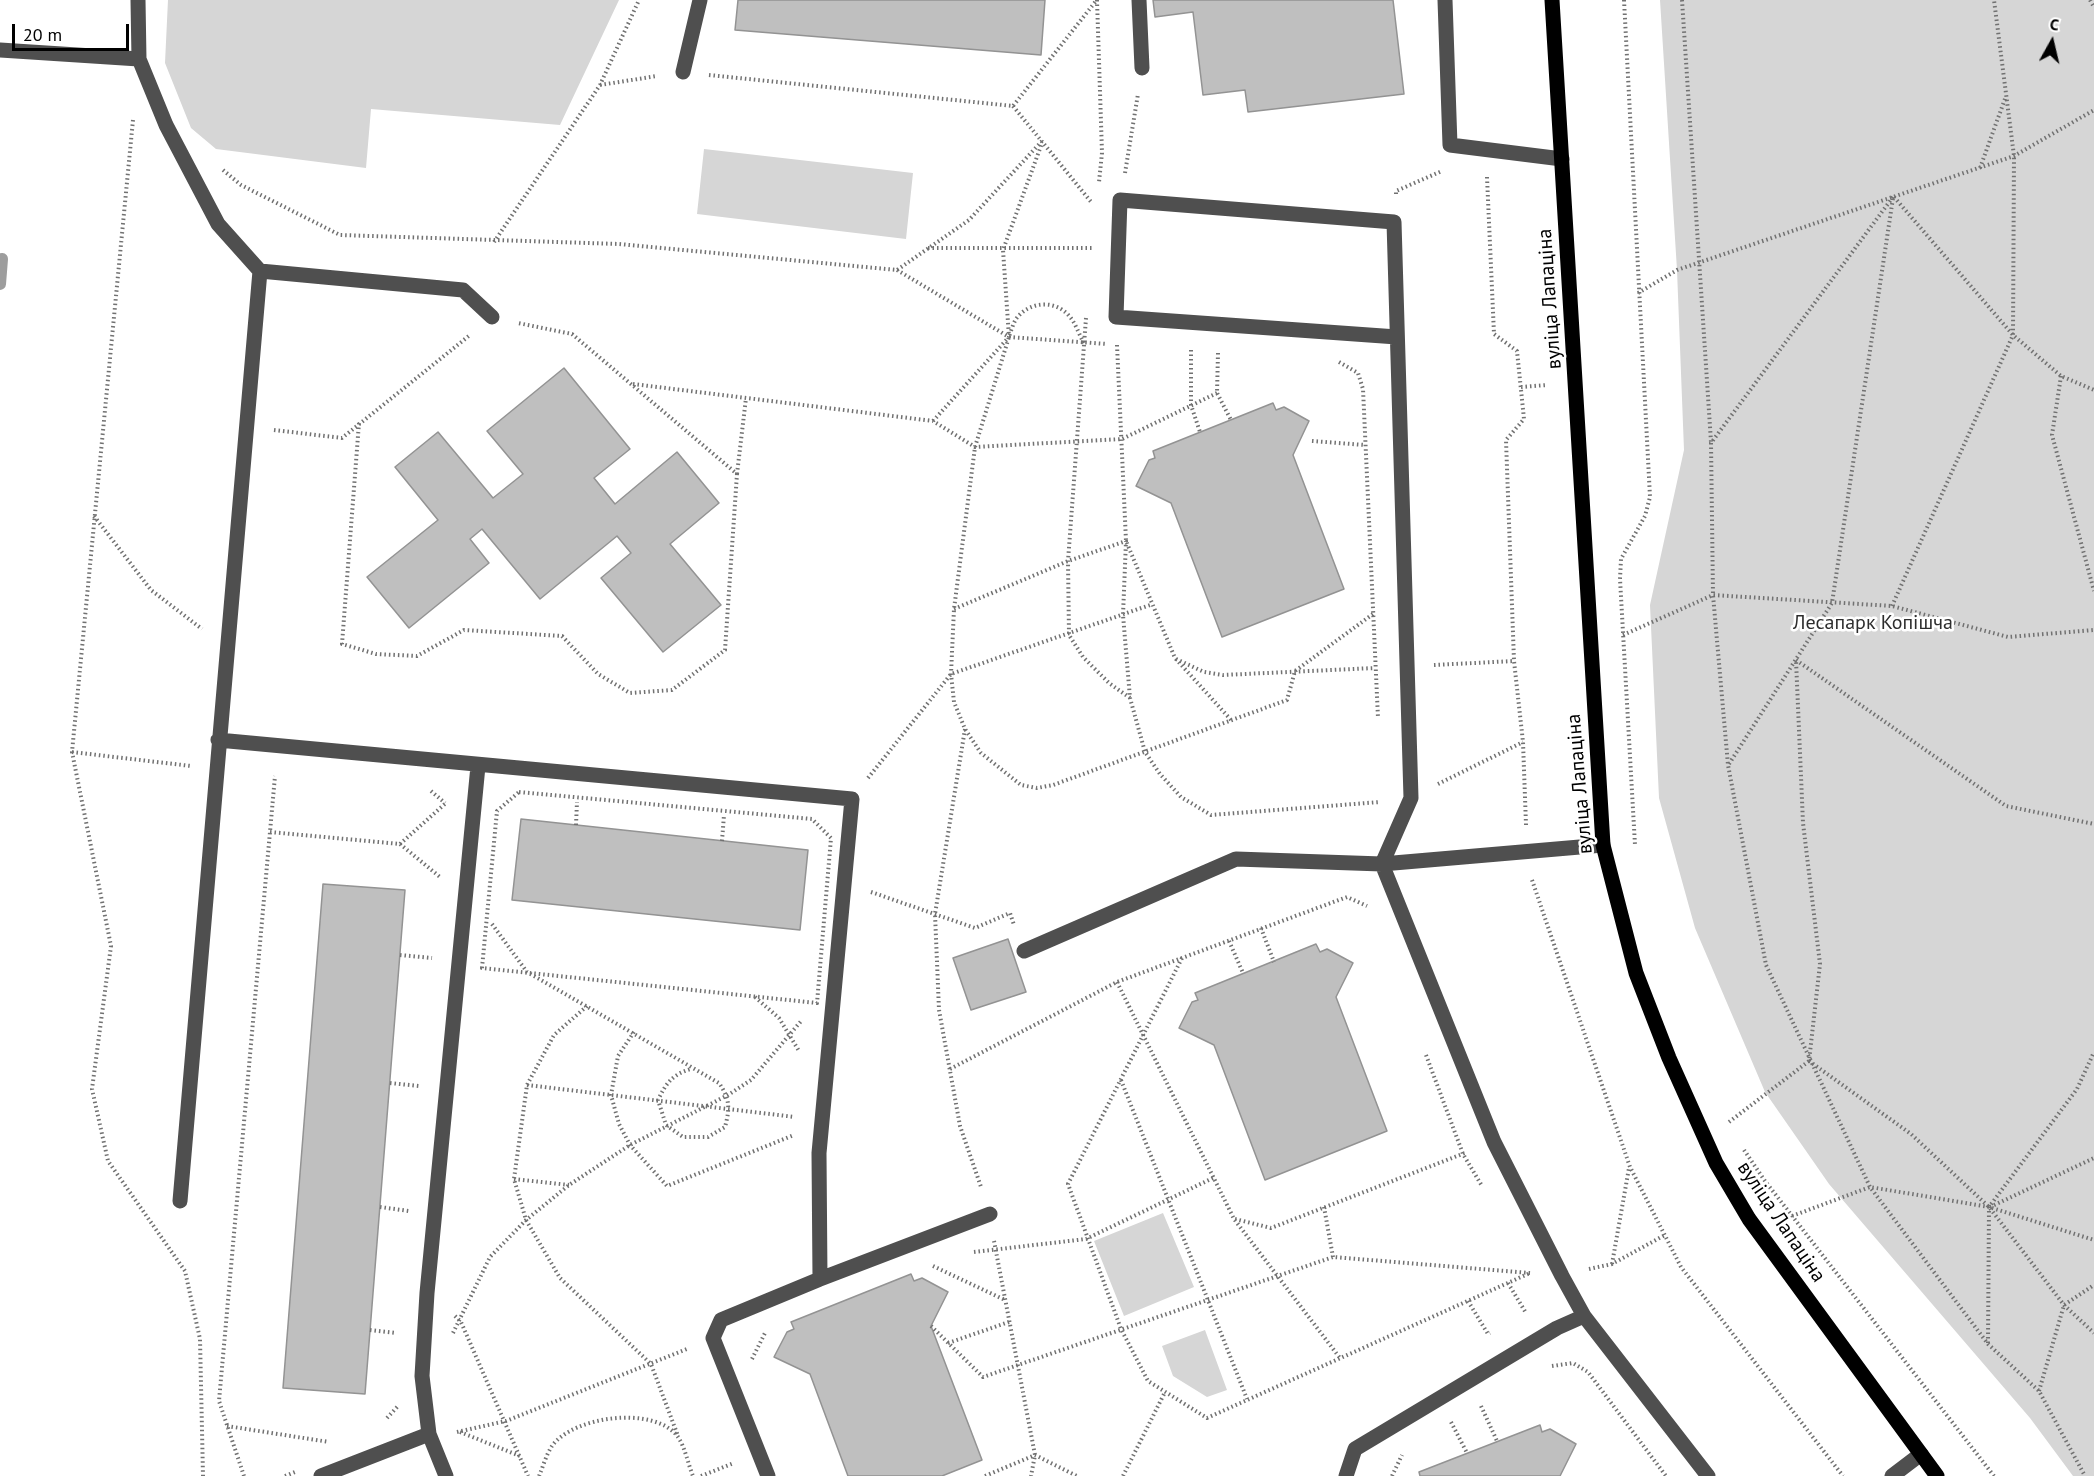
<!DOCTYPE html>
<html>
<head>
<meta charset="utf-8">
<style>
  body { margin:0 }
  #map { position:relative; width:2094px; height:1476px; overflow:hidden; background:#fff; font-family:"PT Sans",sans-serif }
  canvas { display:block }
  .north { position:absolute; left:2022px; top:12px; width:60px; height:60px; -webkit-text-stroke:4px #fff; paint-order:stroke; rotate:8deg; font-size:16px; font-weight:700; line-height:24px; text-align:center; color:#000 }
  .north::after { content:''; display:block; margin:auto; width:21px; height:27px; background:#000; clip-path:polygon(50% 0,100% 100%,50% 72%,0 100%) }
  .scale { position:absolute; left:12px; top:24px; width:117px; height:27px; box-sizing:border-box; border:3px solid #000; border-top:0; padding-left:8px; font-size:18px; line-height:21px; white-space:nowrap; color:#000; -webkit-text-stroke:4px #fff; paint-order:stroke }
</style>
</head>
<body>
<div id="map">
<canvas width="2094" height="1476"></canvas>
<div class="north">С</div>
<div class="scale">20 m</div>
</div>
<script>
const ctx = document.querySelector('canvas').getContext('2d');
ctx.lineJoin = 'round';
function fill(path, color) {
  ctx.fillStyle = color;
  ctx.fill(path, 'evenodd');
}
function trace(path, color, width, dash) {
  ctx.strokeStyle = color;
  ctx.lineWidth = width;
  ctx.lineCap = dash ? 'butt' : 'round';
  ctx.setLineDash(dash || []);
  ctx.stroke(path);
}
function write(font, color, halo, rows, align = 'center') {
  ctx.font = font + ' "PT Sans",sans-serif';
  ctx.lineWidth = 5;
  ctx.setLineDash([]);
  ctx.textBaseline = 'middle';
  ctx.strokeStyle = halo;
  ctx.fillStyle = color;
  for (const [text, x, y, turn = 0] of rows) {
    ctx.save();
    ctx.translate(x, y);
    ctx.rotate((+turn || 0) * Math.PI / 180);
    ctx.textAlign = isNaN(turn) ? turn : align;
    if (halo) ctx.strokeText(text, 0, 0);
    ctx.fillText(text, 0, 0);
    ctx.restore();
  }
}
fill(new Path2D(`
  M168,0H619L560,125L371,109L366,168L216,149L191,128L165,63Z
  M1660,0H2094V1476H2073L2030,1418L1829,1184L1765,1092L1695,928L1659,798L1650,605L1684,450L1677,270Z
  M704,149L913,173L906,239L697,214Z
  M1163,1213L1194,1287L1124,1316L1094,1241Z
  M1205,1330L1227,1390L1207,1397L1173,1376L1162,1346Z`), '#d6d6d6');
trace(new Path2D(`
  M0,284L2,259`), '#9d9d9d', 12);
const building = new Path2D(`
  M738,0H1045L1041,55L735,30Z
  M1153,0H1393L1404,94L1248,112L1245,90L1203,95L1193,12L1155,17Z
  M564,368L630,449L594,478L615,504L677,452L719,503L670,544L721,605L663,652L601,578L631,553L617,536L540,599L482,529L470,539L489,563L409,628L367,577L438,520L395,467L438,432L493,498L523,474L487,431Z
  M1273,403L1276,410L1284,407L1309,421L1293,455L1344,589L1222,637L1171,503L1136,486L1149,460L1155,458L1153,451Z
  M521,819L808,850L800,930L512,900Z
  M323,884L405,890L365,1394L283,1388Z
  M1008,939L1026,992L971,1010L953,958Z
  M1316,944L1320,952L1327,949L1353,963L1336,997L1387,1131L1265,1180L1214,1045L1179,1028L1192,1002L1198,1000L1195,993Z
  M911,1274L914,1281L922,1278L948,1292L931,1326L982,1460L942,1476H848L810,1374L774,1357L787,1332L794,1329L791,1322Z
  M1540,1425L1542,1432L1550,1429L1576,1444L1560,1476H1420L1419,1472Z`);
fill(building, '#bfbfbf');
trace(building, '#939393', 1.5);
trace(new Path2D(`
  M1097,0L1102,153L1099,182
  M1624,0L1650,497L1645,516L1621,559L1620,579L1635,845
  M1682,0L1711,442
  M2090,0L2094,7
  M709,75L1013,106L1096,1
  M600,85L657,76
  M1013,106L1092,203
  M133,120L72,752L111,946L92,1089L108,1161L185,1271L200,1339L203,1476
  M1980,168L2006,96
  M223,170L241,185L340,235L619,244L897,270L969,220L1042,141
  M1125,173L1138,94
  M1487,177L1494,334L1517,351L1524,419L1506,440L1514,661L1523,742L1526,825
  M1396,194V191L1442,171
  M1893,197L1711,443L1713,595L1728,765L1766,965L1870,1187L1988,1344L2039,1391L2085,1476
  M1894,197L2013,335L2061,376L2094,390
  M494,242L600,85L639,0
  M928,248H1092
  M897,270L1009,337L1107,344
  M1638,293L1677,270L2014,156L2094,110
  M1086,318L1068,561L1069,635L1083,657L1109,683L1130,698
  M1084,343C1079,335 1076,324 1070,317C1056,299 1029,301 1016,319C1013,324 1011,331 1009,337L975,447L954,609L951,674L954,702L965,729L981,753L1021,785L1037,788L1053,785L1287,700L1295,671L1373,614
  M1117,345L1126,541L1175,658L1232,721
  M1191,350V405L1200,432
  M1218,353L1217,393L1231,420
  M1339,362L1358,373L1363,389L1378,718
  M2061,376L2052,435L2094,591
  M633,384L933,421L975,447L1122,439L1217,393
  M1521,387L1547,385
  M933,421L1009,337L1003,250L1042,143
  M359,423L342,644L376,654L417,656L464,630L562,636L598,674L630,693L672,690L725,650L737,474L572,334L518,323
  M274,430L342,438L470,335
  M1312,441L1365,445
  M737,474L746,398
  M94,516L151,590L202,629
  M1892,606L2013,335L2014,156L1994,0
  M954,609L1068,561L1126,541L1123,615L1130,698L1145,752L1160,774L1181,797L1211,815L1380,802
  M1623,635L1713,595L1892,606L2008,637L2094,630
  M1176,659L1204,672L1223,675L1375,668
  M1796,660L2006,806L2094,824
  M1434,665L1514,661
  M965,729L935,914L939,1010L960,1126L981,1187
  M72,752L191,766
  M1729,764L1832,603L1893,198
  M868,778L951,674L1150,605
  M1438,784L1523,742
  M431,791L445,803
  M519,792L812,819L831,838L817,1003L482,968L497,811Z
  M576,825L577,802
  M270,832L400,844L440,877
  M722,841L724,815
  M400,844L446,803
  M1532,880L1630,1167L1681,1267L1843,1476
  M871,892L975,928L1010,913L1014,925
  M492,924L527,972L719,1083C730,1099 730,1108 725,1127L708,1137H683L666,1125L658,1100C666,1083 673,1074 691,1069
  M1261,928L1274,962
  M1229,941L1243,973
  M400,955L432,958
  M1182,958L1068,1184L1121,1329L1148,1381L1207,1418L1530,1273
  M1117,982L1234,1219L1340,1358
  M755,997L779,1018L799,1051
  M587,1006L554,1035L527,1085L514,1179L526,1220L560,1278L651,1364L678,1436
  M634,1032L618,1056L611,1095L619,1124L630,1145L667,1186L794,1135
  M1426,1055L1463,1154L1482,1186
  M1809,1061L1911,1134L1989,1207L2064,1305L2094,1333
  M950,1069L1117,982L1347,897L1367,906
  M1121,1080L1247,1399
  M390,1083L419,1086
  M527,1085L795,1117
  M1729,1122L1809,1061L1820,964L1803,823L1796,660
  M1744,1150L1765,1181L1994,1476
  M514,1179L569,1185
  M380,1207L409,1211
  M1324,1207L1333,1257
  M1990,1207L2094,1158
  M1792,1216L1870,1187L1989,1207L2094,1240
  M1235,1219L1271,1228L1465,1153
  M994,1241L1035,1455L1031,1476
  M974,1252L1086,1239L1213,1178
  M1612,1264L1629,1168
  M933,1266L1005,1300
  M1589,1269L1612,1264L1665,1235
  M1508,1283L1526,1313
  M1468,1301L1488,1334L1490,1333
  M455,1316L461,1322L528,1476
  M931,1326L983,1377L1333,1257L1530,1273
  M370,1330L396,1333
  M453,1333L490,1257L526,1220L569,1185L630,1145L728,1095L751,1080L802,1020
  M948,1343L1009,1322
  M1988,1343L1989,1207L2077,1089L2094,1052
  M752,1359L765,1333
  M1552,1366L1573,1363L1588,1372L1666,1476
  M2039,1391L2064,1305L2094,1285
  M1481,1406L1497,1441
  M387,1418L398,1406
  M1451,1422L1467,1453
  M227,1426L329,1442
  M457,1432L506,1421L687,1349
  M460,1432L520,1456
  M244,1476L219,1401L275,776
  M285,1476L295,1472
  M539,1476C543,1467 546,1455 552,1446C573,1416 655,1405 678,1437C685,1447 688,1464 693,1476
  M701,1476L734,1463
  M985,1476L1035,1455L1077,1476
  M1123,1476L1165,1392
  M1392,1476L1402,1455`), '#717171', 4, [1.5, 3]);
trace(new Path2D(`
  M138,0L139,59L166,125L218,224L260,271L463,290L492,317
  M1139,0L1142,68
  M1445,0L1450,145L1562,159
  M0,50L139,59
  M683,72L700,0
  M1397,337L1116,317L1120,200L1394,222L1411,798L1382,864L1494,1142L1562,1276L1584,1316L1708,1476
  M218,740L852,799L819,1153L820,1279
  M1024,951L1236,859L1382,864L1603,845
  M180,1201L260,271
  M321,1476L429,1434
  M446,1476L429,1434L422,1376L427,1293L478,766
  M768,1476L713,1338L721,1320L820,1279L990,1214
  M1346,1476L1355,1449L1557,1328L1584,1316
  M1892,1476L1921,1454`), '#4f4f4f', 15);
trace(new Path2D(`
  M1552,0L1603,845L1636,973L1669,1058L1716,1163L1749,1219L1937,1476`), '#000', 15);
write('20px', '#000', '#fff', [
  ["вуліца Лапаціна",1550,299,-94],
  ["вуліца Лапаціна",1580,784,-95],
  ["вуліца Лапаціна",1781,1222,56]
]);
write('20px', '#2d2d2d', '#fff', [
  ["Лесапарк Копішча",1873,623]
]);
</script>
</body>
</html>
